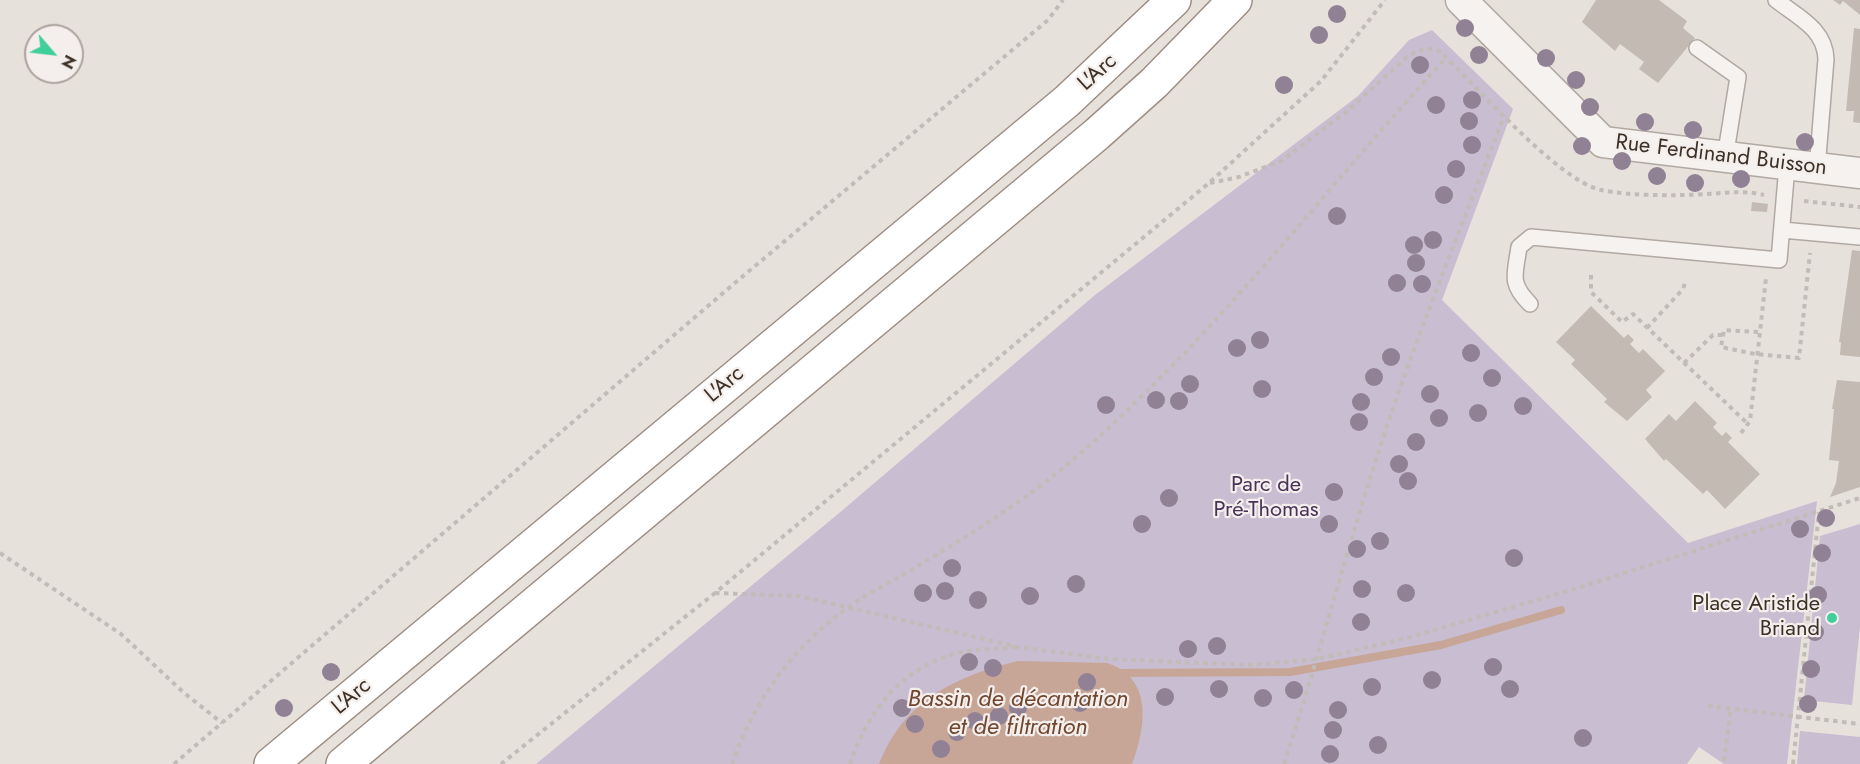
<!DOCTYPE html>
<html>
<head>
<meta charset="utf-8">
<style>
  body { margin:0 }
  #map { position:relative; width:1860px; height:764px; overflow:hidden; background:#e7e1dc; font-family:Jost,sans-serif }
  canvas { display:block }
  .north { position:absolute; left:24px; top:24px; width:60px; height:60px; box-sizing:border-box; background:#f4efec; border:2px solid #aba39d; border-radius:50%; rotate:118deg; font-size:16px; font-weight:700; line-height:24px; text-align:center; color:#3d3026 }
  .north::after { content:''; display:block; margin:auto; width:21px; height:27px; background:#3fce9c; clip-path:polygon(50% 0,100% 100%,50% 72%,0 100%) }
</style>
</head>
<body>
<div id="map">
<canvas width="1860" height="764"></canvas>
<div class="north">N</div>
</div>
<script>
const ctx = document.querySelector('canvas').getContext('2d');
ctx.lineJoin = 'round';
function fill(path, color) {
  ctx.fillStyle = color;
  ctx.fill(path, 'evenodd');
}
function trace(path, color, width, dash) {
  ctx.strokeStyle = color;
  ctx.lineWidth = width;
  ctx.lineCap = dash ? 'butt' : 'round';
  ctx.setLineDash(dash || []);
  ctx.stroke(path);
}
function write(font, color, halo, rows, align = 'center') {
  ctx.font = font + ' Jost,sans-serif';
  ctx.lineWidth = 4.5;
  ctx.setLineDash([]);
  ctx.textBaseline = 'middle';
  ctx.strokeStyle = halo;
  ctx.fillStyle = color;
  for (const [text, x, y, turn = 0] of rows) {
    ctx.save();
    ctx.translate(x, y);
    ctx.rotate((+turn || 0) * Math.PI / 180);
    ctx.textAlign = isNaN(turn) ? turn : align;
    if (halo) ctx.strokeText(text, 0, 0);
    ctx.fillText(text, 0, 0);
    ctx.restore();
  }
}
fill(new Path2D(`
  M1432,30L1513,109L1442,300L1688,543L1817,501L1787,764H1724L1699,747L1687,764H536L838,514L1095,295L1358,96L1409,40Z
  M1860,524V626L1852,705L1804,700L1820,536Z
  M1800,731L1860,737V764H1797Z`), '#c8bdd1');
fill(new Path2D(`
  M1018,661L1107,663C1153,678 1146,726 1132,764H879C903,701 956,676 1018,661Z`), '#c7a697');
trace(new Path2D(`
  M1116,673L1290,672L1441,645L1561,610`), '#c7a697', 8);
fill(new Path2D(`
  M1596,0H1659L1687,21L1683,28L1695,38L1658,83L1639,69L1644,62L1620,44L1615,51L1582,22Z
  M1833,0H1860V15L1843,1L1840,5Z
  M1854,28L1860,29V123L1853,122L1854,111H1846Z
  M1752,202L1768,204L1767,212L1751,211Z
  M1852,250L1860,251V357L1840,355L1841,342H1839Z
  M1591,306L1624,338L1628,334L1634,340L1630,344L1639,353L1643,349L1665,371L1646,390L1652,397L1627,421L1604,402L1607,399L1571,364L1575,360L1556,342Z
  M1837,380L1860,382V487L1830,497L1836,483L1839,461L1829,460L1834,409H1832Z
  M1695,401L1717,423L1713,427L1722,436L1726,432L1732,438L1728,442L1760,474L1725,509L1707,490L1703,494L1666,459L1664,461L1645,439L1669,414L1676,421Z`), '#c3bab4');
const lane = new Path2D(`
  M1776,0C1798,17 1825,29 1826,59L1817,169
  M1697,48L1738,77L1725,158
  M1782,230L1860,237
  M1530,304C1509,283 1515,275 1519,247L1531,237L1779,260L1787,166`);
const street = new Path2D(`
  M1461,0L1603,142L1860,173`);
const highway = new Path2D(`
  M271,764L1067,101L1174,0
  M343,764L1097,134L1154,83L1235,0`);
trace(lane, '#b1a8a2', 18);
trace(street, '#b1a8a2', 33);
trace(highway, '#9d8e84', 36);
trace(new Path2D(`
  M1210,183L1239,177L1281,161L1346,112L1409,55L1426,48L1439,51C1474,83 1558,181 1601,190C1628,196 1677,196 1706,194C1727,193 1744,190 1764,195
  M1804,201L1860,207
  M1591,275V292L1622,322L1633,314L1748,424
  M1647,328L1683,289L1685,283
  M1758,332L1724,330L1721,347L1755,354L1799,358L1810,253
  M1684,363L1713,335H1723
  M1741,433L1750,421L1766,278
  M0,553L121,634L183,692L222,723
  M715,593L799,596L1018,647L1109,659L1251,665L1318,659L1411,637L1584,586L1860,498
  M1708,706L1860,724
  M1724,761L1731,708
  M174,764L736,282L1048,20L1063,0
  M501,764L715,593L1209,183L1321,81L1385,0
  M732,764C753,702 794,645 849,607C866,594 887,584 906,573C943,551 979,529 1014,505C1064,471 1110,428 1153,385C1257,282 1347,165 1446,58
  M850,764C868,709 905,664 963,652C980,649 998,649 1015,647
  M1284,764C1316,666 1342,567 1373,469C1411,349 1459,233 1504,116
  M1793,764L1819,512`), '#c1bcb7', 4, [4.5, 4.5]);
trace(lane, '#f5f2ef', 15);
trace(street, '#f5f2ef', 30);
trace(highway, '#fff', 33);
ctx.fillStyle = '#918194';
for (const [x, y] of [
  [1337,14],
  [1465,28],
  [1319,35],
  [1479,55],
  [1546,58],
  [1420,65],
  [1576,80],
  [1284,85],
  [1472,100],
  [1436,105],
  [1590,107],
  [1469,121],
  [1645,122],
  [1693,130],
  [1805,142],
  [1472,145],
  [1582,146],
  [1622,161],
  [1456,169],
  [1657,176],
  [1741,179],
  [1695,183],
  [1444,195],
  [1337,216],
  [1433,240],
  [1414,245],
  [1416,263],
  [1397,283],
  [1422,284],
  [1260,340],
  [1237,348],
  [1471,353],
  [1391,357],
  [1374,377],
  [1492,378],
  [1190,384],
  [1262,389],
  [1430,394],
  [1156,400],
  [1179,401],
  [1361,402],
  [1106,405],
  [1523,406],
  [1478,413],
  [1439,418],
  [1359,422],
  [1416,442],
  [1399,464],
  [1408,481],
  [1334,492],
  [1169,498],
  [1826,518],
  [1142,524],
  [1329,524],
  [1800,529],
  [1380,541],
  [1357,549],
  [1822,553],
  [1514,558],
  [952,568],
  [1076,584],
  [1362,589],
  [945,591],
  [923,593],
  [1406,593],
  [1818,595],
  [1030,596],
  [978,600],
  [1361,622],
  [1815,632],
  [1217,646],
  [1188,649],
  [969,662],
  [1493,667],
  [993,668],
  [1811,669],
  [331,672],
  [1432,680],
  [1087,682],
  [1372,687],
  [1219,689],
  [1510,689],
  [1294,690],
  [1165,697],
  [1263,698],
  [1080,703],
  [1808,704],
  [284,708],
  [902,708],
  [1018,708],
  [1338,710],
  [999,716],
  [975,721],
  [915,724],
  [1333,730],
  [957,732],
  [1583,738],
  [1378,745],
  [941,749],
  [1330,754]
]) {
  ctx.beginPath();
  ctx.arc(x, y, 9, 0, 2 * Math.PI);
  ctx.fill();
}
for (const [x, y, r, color] of [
  [1832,618,6,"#3fce9c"]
]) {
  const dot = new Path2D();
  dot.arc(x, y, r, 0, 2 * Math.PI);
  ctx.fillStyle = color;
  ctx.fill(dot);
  trace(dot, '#f4efec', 2);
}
write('22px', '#3d3026', '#f4efec', [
  ["L'Arc",1098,73,-42],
  ["Rue Ferdinand Buisson",1721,156,7],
  ["L'Arc",725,385,-40],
  ["L'Arc",352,697,-40]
]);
write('22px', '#4a3359', '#f4efec', [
  ["Parc de",1266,486],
  ["Pré-Thomas",1266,511]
]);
write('22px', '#3d3026', '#f4efec', [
  ["Place Aristide",1820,605],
  ["Briand",1820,630]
], 'right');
write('italic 24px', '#714730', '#f4efec', [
  ["Bassin de décantation",1018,700],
  ["et de filtration",1018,728]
]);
</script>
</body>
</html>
